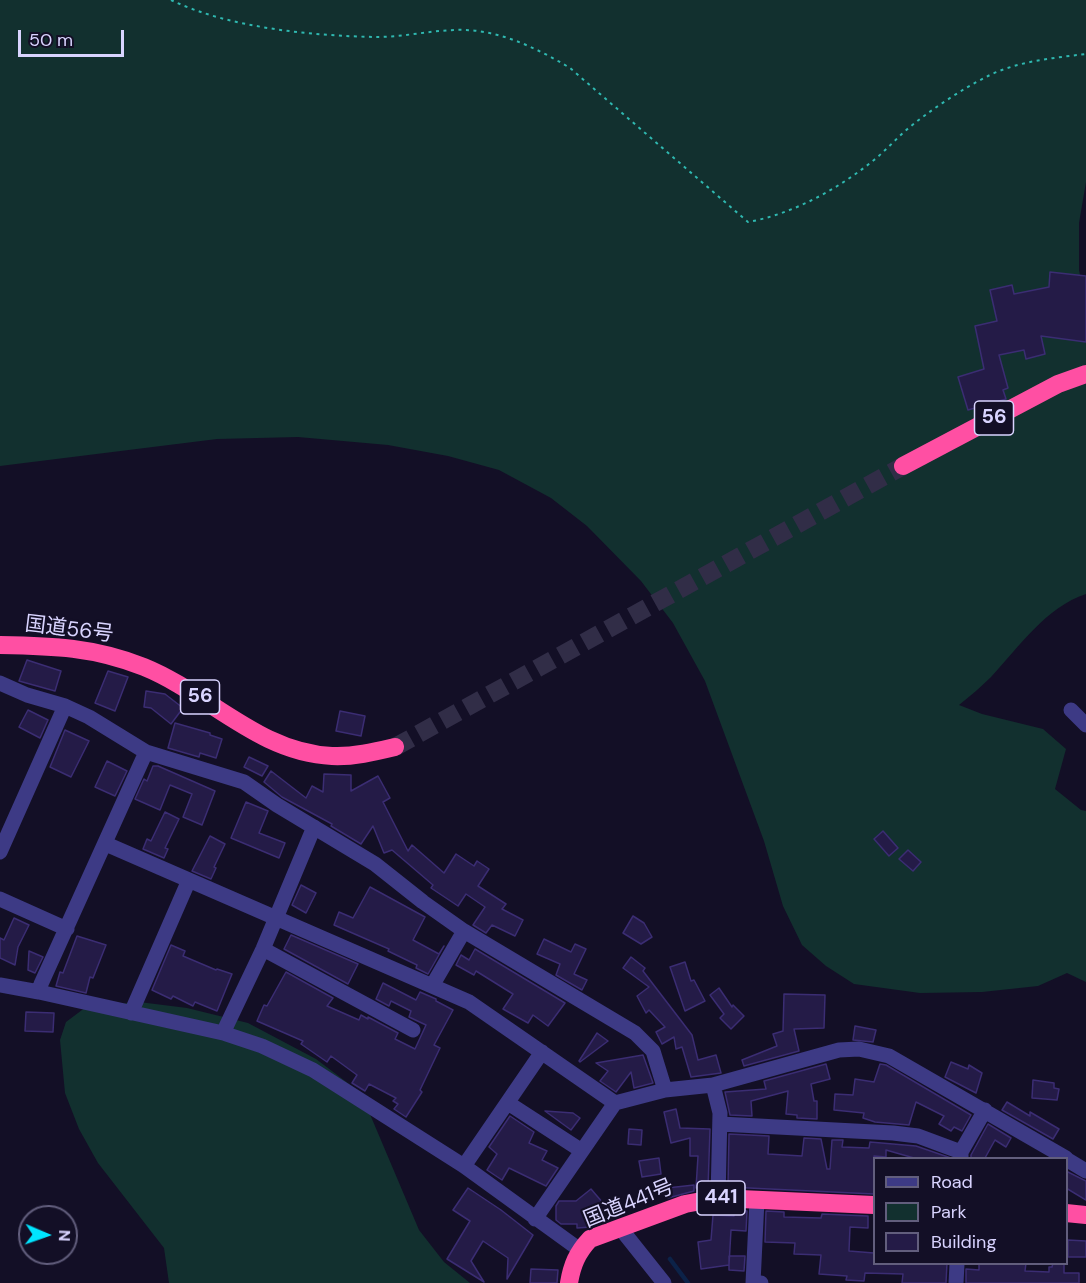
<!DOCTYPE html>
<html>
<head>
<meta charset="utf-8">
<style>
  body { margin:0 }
  #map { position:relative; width:1086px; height:1283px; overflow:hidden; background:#130f26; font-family:"DM Sans",sans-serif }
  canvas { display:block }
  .legend { position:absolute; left:873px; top:1157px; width:195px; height:108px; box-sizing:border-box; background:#130f26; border:2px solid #625e7d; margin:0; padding:8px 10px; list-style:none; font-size:18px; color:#d9d4ff }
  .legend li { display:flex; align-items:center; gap:12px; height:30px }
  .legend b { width:30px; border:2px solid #625e7d }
  .north { position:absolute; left:18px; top:1205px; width:60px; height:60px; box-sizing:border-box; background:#130f26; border:2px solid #625e7d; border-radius:50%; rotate:92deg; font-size:16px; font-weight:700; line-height:24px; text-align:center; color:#d9d4ff }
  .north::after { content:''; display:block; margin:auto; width:21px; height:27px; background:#00e5ff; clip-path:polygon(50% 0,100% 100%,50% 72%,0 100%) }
  .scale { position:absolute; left:18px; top:30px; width:106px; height:27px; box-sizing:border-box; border:3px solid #d9d4ff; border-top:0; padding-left:8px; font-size:18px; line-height:21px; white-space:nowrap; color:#d9d4ff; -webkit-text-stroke:4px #130f26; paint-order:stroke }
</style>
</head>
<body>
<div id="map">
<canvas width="1086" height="1283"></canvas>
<ul class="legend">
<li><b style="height:8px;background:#3d3a85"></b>Road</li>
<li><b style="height:16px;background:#12302f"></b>Park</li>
<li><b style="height:16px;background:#241b47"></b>Building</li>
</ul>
<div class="north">N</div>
<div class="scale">50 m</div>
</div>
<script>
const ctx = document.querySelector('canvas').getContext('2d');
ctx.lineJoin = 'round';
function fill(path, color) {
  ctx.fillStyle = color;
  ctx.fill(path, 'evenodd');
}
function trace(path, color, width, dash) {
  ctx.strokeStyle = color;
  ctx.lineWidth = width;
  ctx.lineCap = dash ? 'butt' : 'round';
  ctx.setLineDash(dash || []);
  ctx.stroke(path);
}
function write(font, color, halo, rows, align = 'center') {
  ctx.font = font + ' "DM Sans","Noto Sans JP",sans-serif';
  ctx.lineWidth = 4.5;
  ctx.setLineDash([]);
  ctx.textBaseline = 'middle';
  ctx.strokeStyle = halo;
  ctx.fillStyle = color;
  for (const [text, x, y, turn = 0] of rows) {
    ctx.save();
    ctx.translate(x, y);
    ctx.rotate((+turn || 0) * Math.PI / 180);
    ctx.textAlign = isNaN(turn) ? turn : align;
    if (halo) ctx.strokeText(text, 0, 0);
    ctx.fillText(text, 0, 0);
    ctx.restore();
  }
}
fill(new Path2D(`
  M0,0H1086V182L1079,223V270L1086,305V594C1046,607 1019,647 991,677C981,687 970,696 959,705L982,714L1043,729L1066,749L1055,789L1081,810L1086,811V982L1067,973L1038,986L982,992L920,993L854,984L826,966L802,945L783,906L764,841L705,681L673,623L641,581L587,526L551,498L499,470L448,456L388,445L298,437L217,439L0,466Z
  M139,1002L187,1008L248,1023L316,1059L361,1093L419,1230L444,1262L470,1283H169L164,1248L98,1163L79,1129L65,1093L60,1040L66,1022L86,1007Z`), '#12302f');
trace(new Path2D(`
  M670,1259L688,1283`), '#0c2248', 4.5);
const building = new Path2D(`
  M1050,272L1086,276V342L1041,336L1045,354L1026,359L1024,350L999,355L1008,388L1003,390L1006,399L968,410L958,377L984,369L975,326L997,321L990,290L1012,285L1014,294L1049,287Z
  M27,660L61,671L55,691L19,681Z
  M108,671L128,677L115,711L95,703Z
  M146,691L165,694L183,708L171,724L151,708L144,707Z
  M28,710L48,720L40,738L19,727Z
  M340,711L365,716L361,736L336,731Z
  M175,723L210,733V735L222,739L216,758L200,753L199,757L168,748Z
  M65,730L89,741L71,777L50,767Z
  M249,757L268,766L262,776L244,767Z
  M107,761L127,771L115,796L95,787Z
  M153,766H158L215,791L202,825L183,817L192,794L170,785L160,810L135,799L144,779L147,781Z
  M271,771L306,798L312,786L323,792L324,774L351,775V791L378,776L390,798L383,802L408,851L412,845L444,873L456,854L474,866L477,861L489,869L478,886L506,904L502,909L523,920L515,936L492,925L486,933L473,925L485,907L466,894L458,906L431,888L433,885L392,850L384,853L373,826L361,844L331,826L332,824L282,797L264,782Z
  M246,802L268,811L259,833L285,843L279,858L231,838Z
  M165,812L179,819L165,848L168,849L164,858L143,849L147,839L151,841Z
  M883,831L898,848L889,856L874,839Z
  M210,836L225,844L214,867L216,868L211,879L192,871Z
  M908,850L921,862L913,871L899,859Z
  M301,885L316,893L306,913L292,905Z
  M370,887L425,917L413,940L439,954L444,946L428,974L416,968L417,965L388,951L389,949L334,925L339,912L353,918Z
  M633,916L644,923L652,937L641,944L623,933Z
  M14,918L29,925L18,947L15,965L0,958V938L4,940Z
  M291,935L358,964L348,984L284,949Z
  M77,936L106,945L93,978L90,977L86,993L56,986L60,972L63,973Z
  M544,939L571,952L575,944L586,949L574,974L587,980L582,990L556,975L560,964L537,954Z
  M171,945L185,951L183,956L216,970L217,969L232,974L217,1011L195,1002L193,1006L173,996L171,999L152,990Z
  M475,949L565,1003L548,1026L533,1015L528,1023L503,1009L513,994L476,971L474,975L456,965L461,955L469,960Z
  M29,951L43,957L35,973L28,970Z
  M631,957L645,968L643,971L692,1035L698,1060L716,1055L721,1073L691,1077L682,1047L676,1049L674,1037L662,1044L656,1032L665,1027L649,1010L646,1013L637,996L649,987L623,968Z
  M685,962L691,981L694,980L705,1001L685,1011L670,967Z
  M286,972L333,998L327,1006L359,1020L361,1015L368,1019V1017L398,1033L395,1039L415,1049L426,1025L409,1017L411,1011L391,1001L389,1006L376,999L383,983L416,1000L420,992L436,999V1001L453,1010L434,1045L440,1048L420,1090L422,1092L406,1117L394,1109L398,1104L393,1101L396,1098L369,1084L365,1091L352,1083L357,1075L331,1056L327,1062L301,1044L303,1041L257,1021L264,1005L267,1006Z
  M719,988L732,1007L733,1005L744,1016L731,1029L720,1018L724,1014L710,995Z
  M784,994L825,995L824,1028L794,1029L799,1051L744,1066L742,1060L777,1046L773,1034L783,1031Z
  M26,1012L54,1013L53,1032L25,1031Z
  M855,1026L876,1030L873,1042L853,1040Z
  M597,1033L608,1041L580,1062L579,1061Z
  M643,1055L653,1083L634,1088L631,1072L616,1092L600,1081L608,1071L596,1063Z
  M951,1062L968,1069L969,1065L982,1073L976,1093L945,1077Z
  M826,1064L830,1079L811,1084L814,1101H817V1119L797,1118V1115L786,1114L788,1091L751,1101L752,1116L730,1115L725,1092L766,1089L764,1081Z
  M880,1064L886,1065L971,1115L962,1131L954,1127L951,1131L939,1124L944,1116L916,1102L909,1125L875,1122L863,1118L864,1113L834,1110L835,1094L853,1095L855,1079L874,1082Z
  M1033,1080L1054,1083V1088L1059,1089L1057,1100L1032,1098Z
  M1007,1102L1030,1116V1112L1059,1129L1053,1139L1002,1110Z
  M676,1109L680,1128L710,1129L708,1188H696L698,1156H690V1138L671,1143L664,1112Z
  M545,1111L573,1113L580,1118L571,1130Z
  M510,1116L534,1132L529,1143L547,1151L542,1160L558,1168L546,1186L509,1168L502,1180L487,1170L497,1154L489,1147Z
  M988,1124L1011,1138L1006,1147L995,1140L985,1158H971V1155Z
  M629,1129L642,1130L641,1145L628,1144Z
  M729,1134L769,1136L768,1154L802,1156L804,1138L821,1139L827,1169H830L832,1140H843L842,1147L869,1148L870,1142L916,1146L951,1158H914L886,1150V1157L874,1156V1194L728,1187Z
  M659,1158L661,1174L642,1177L639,1161Z
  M1066,1171L1086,1181V1200L1066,1188Z
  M694,1185V1191L668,1198L667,1188Z
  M468,1188L501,1210L533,1235L507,1279L508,1258L483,1241L471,1261L484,1282L447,1259L470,1221L453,1210Z
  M591,1189L603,1203L591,1213V1227L577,1228V1224H561L556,1220V1206L559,1201H576Z
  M734,1210L747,1211L746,1231L731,1230L729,1265L701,1269L698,1242L711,1240L713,1215L734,1216Z
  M766,1211L784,1212V1217L821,1218L822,1214L868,1216V1228L850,1227L849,1251L874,1253V1263H947L946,1283H902L903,1274L865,1273L864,1281L846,1280L847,1276L819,1274L821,1255L794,1254L795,1243L765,1242Z
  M1068,1240L1086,1241V1257H1068Z
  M729,1256H745L744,1271L729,1270Z
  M979,1263H1026L1025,1271L1049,1272V1267H1052L1053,1263H1064V1273H1079V1283H966V1269L979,1270Z
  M531,1269L558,1270L557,1283H530Z`);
fill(building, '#241b47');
trace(building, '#3b2d73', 1.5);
trace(new Path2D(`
  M395,747L903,466`), '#312d47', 18, [18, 9]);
trace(new Path2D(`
  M171,0C229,28 313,36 377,37C402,37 428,31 454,30C496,28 535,47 570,68L748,222C793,214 838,189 874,160C885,151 894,141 904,132C927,112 962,89 988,76C1018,61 1053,58 1086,54`), '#2fb8b0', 2, [3, 4.5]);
trace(new Path2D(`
  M0,683L27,695L65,706
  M1071,710L1086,725
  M106,844L469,1002L615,1103
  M0,852L65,706L89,717L146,752L244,782L277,805L375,864L423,902L464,931L635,1033L653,1051L665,1090
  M0,899L67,929
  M263,949L413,1030
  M0,985L39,992L223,1033L262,1046L313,1070L464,1166L580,1250
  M432,986L464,931
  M39,992L41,984L146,752
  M131,1013L189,880
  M223,1033L263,949L314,827
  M713,1085L839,1050L859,1049L889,1056L1066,1158
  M508,1103L582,1151
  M720,1124L893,1133L918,1136L961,1152
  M961,1158V1152L985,1110
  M1066,1159L1086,1171
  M464,1166L542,1052
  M757,1200L753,1283H761
  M535,1219L615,1103L665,1090L713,1085L720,1113L718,1198
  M621,1229L664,1283
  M956,1283L957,1264`), '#3d3a85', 15);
trace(new Path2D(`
  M903,466L1058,384L1086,374
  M0,645C53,646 94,647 144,667C208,693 259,753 332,756C353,757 374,752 395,747
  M1066,1213L1086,1215
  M569,1283C572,1265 577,1253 590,1239L685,1204L718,1198L874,1205`), '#ff4fa3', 18);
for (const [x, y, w] of [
  [994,418,39],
  [200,697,39],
  [721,1198,48]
]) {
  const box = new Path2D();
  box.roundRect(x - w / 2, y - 17, w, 34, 4.5);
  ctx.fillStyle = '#130f26';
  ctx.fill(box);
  trace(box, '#d9d4ff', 1.5);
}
write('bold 20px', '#d9d4ff', null, [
  ["56",994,418],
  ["56",200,697],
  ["441",721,1198]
]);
write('21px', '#d9d4ff', '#130f26', [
  ["国道56号",69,630,7],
  ["国道441号",629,1204,-22]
]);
</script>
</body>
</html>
